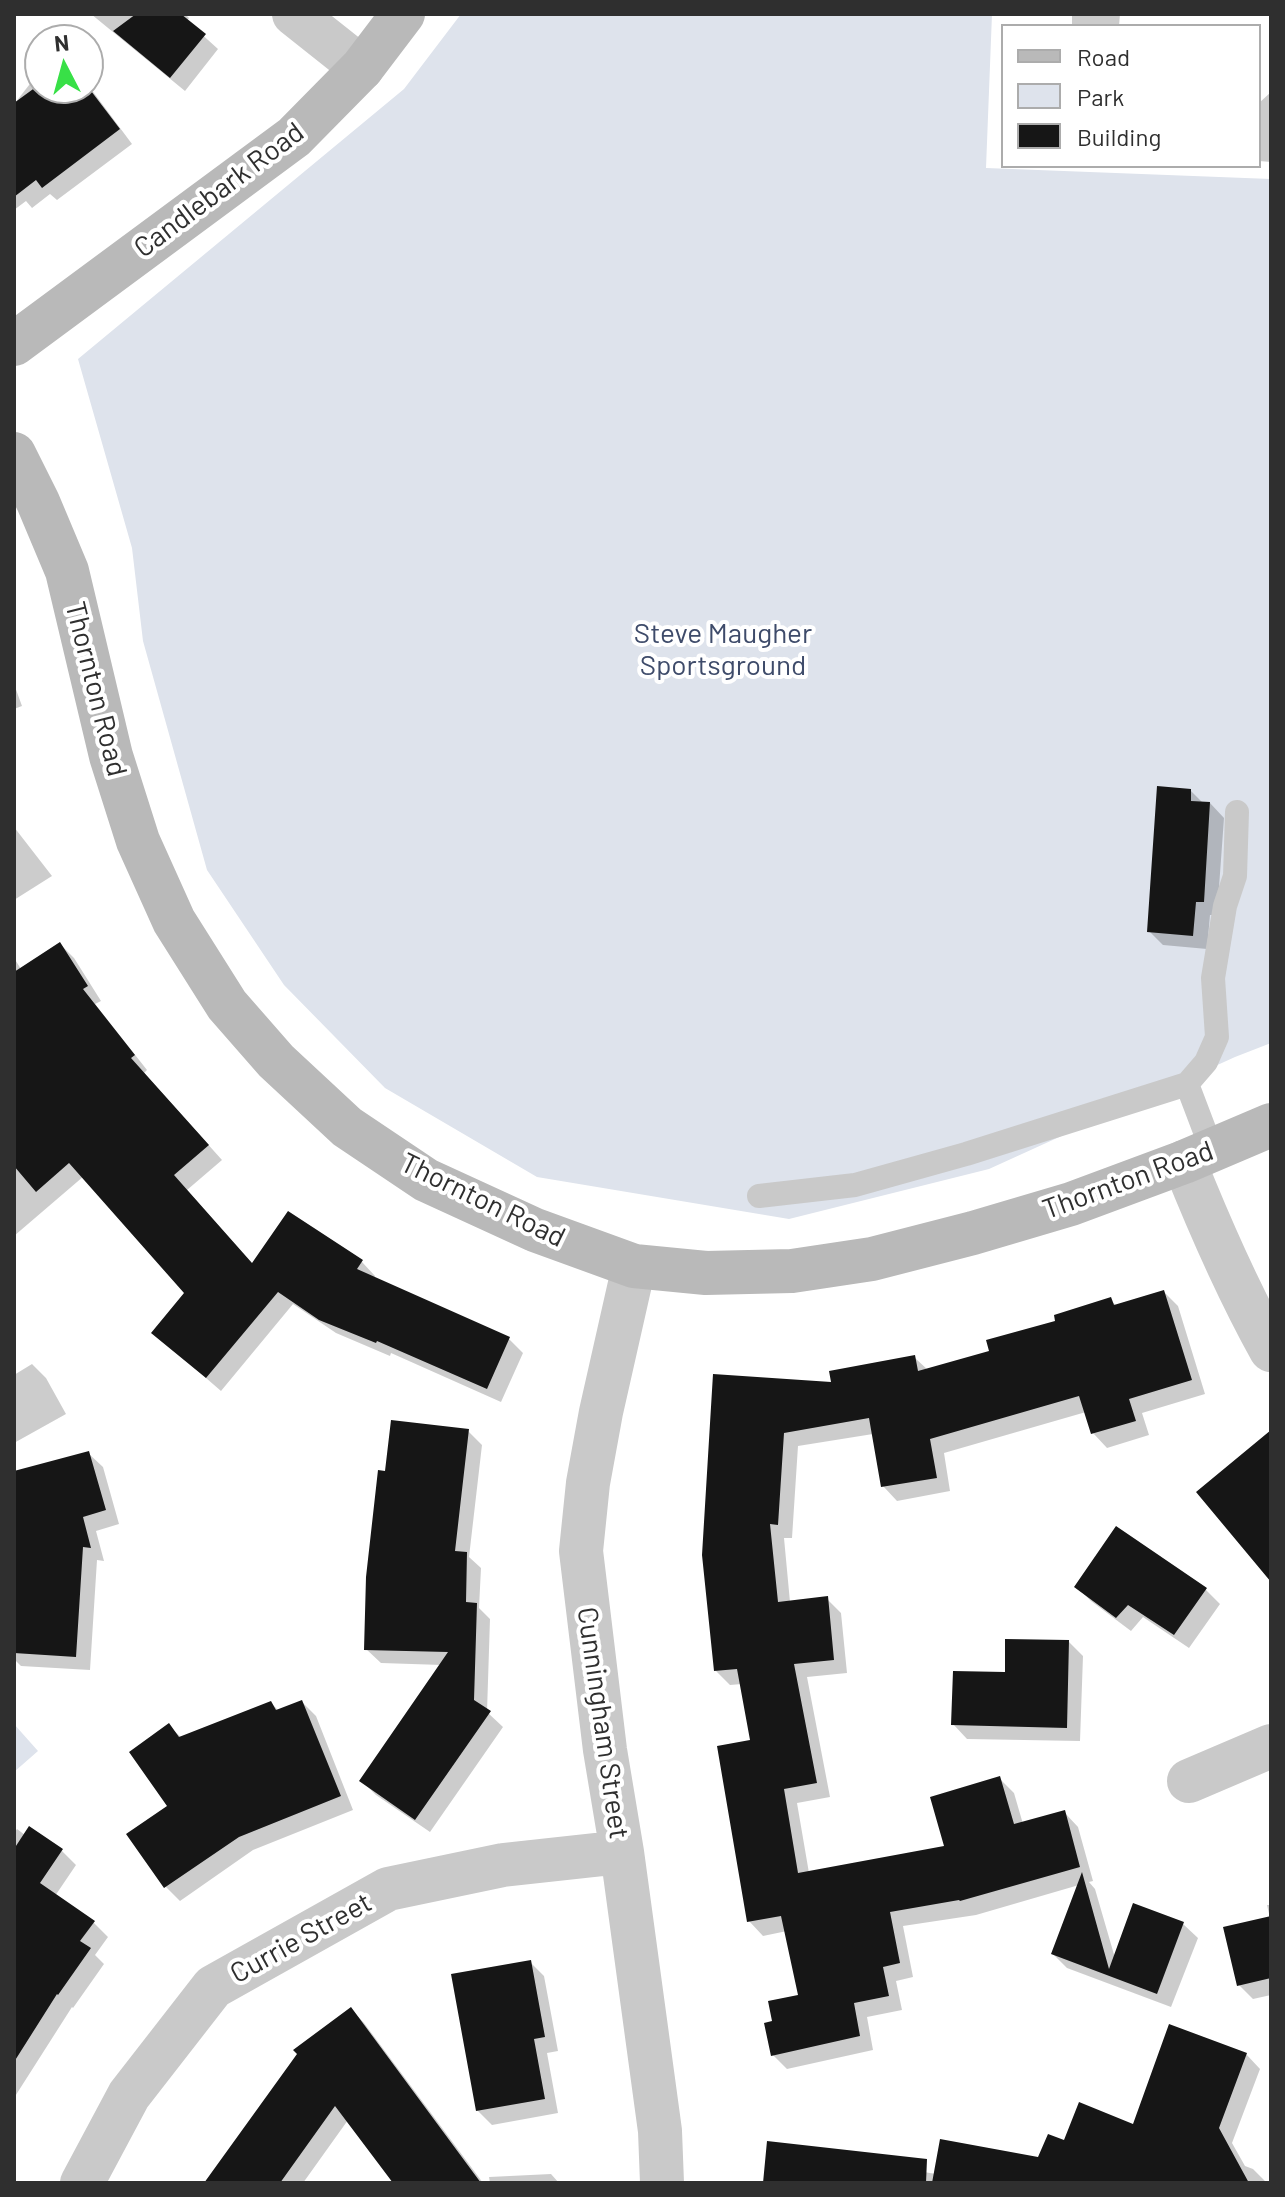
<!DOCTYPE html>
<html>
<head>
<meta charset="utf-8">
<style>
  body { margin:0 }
  #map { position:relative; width:1285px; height:2197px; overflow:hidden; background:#fff; font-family:Barlow,sans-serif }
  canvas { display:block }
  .frame { position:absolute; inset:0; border:16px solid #2f2f2f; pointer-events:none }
  .legend { position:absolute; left:1001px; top:24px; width:260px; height:144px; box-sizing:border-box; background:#fff; border:2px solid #acacac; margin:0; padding:10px 14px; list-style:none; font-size:24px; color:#2f2f2f }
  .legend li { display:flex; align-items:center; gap:16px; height:40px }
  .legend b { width:40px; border:2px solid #acacac }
  .north { position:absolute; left:24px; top:24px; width:80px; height:80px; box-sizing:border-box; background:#fff; border:2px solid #acacac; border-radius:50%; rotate:354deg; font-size:22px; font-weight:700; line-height:32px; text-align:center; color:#2f2f2f }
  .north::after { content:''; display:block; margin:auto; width:28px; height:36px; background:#38e047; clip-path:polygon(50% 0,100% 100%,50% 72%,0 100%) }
</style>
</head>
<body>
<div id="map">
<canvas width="1285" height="2197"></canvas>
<div class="frame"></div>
<ul class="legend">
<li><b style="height:10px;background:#b9b9b9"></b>Road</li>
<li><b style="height:22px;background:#dee3ec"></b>Park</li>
<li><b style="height:22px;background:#161616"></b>Building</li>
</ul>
<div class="north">N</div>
</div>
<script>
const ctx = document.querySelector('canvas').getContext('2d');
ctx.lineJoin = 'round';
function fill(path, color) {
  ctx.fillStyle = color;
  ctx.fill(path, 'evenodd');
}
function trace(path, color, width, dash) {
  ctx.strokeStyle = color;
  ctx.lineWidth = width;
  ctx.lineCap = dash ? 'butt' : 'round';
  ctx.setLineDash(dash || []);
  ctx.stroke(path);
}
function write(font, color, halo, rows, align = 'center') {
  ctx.font = font + ' Barlow,sans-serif';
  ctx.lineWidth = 8;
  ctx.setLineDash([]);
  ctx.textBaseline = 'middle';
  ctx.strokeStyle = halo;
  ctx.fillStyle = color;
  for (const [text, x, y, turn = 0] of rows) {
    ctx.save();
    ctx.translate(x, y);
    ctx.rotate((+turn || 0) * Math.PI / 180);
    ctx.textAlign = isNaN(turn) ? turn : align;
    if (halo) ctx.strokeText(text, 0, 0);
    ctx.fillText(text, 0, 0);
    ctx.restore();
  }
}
fill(new Path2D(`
  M461,14H992L986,168L1271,179V1043L1235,1057L989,1169L789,1219L537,1177L385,1088L284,985L207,870L143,641L132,548L78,359L404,89Z
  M14,1724L38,1751L14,1772Z`), '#dee3ec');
fill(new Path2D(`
  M91,14H185L189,18L187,21L218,49L185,91Z
  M1072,14H1120L1119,26H1072Z
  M40,71V88H88V85L132,144L57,200L50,194L32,208L26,201L14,210V102L15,103Z
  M1271,92V162L1259,161V103Z
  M14,684L22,706L14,709Z
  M1190,790L1203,803H1210L1224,818L1217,915H1210L1207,949L1163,945L1149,931Z
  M14,827L52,876L14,900Z
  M60,944L74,958L101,1001L95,1004L147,1070L144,1073L222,1160L187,1190L253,1265L362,1262L375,1276L374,1278L509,1339L523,1353L501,1402L391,1353L390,1356L336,1333L293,1304L221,1391L154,1333L187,1293L84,1176L14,1236V1166L16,1165L14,1163V958L21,969Z
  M1164,1292L1178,1306L1205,1394L1142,1413L1149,1435L1107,1448L1093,1433L1086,1412L944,1453L950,1491L897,1501L883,1486L873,1434L798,1446L792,1538H784L790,1602L827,1599L841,1613L847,1673L807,1677L830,1797L797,1803L809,1873L947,1848L1000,1779L1014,1793L1023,1824L1064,1812L1078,1827L1093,1881L1089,1882L1095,1889L1115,1958L1135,1906L1183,1924L1198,1938L1171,2007L1067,1968L1053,1954L1079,1885L976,1915L903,1926L913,1977L896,1981L902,2010L867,2017L873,2050L787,2069L773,2055L774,2022L801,1996L787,1931L763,1936L749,1921L752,1741L742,1684L730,1685L716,1671L715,1377L834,1384L915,1358L928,1370L992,1352L1110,1300L1117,1306Z
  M32,1364L46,1378L66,1414L14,1443V1375Z
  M468,1431L482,1445L469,1557L481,1568L479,1608L490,1619L487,1712L503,1727L430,1832L376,1795L362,1781L442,1665L381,1663L366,1649L387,1473Z
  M88,1453L103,1467L119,1524L96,1531L104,1561L97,1560L90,1670L21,1666L14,1659V1473Z
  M1077,1587L1206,1590L1220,1604L1189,1648L1143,1617L1131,1631L1091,1601Z
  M1069,1642L1083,1656L1080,1741L967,1739L953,1724L1007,1674Z
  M302,1702L316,1716L353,1810L253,1850L180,1901L166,1887L129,1835L170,1807L169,1726L182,1738L271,1703L279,1711Z
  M17,1829L25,1835L30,1829L62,1851L76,1865L55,1896L94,1923L108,1937L95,1955L104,1964L73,2008L72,2007L14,2098V1833Z
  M1267,1905H1271V1995L1253,1999L1239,1985L1270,1918Z
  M530,1962L544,1976L558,2051L547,2053L558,2113L492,2125L477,2110Z
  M351,2009L364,2023L483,2183H392L389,2174L348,2120L303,2183H209Z
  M1246,2054L1260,2069L1232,2143L1245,2166L1253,2169L1267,2183H765L876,2164L936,2174L1039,2159L1065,2143L1134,2127Z
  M551,2174L559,2183H490L489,2177Z`), '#0003');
fill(new Path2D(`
  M136,14H181L206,34L170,78L113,31Z
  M40,84V88L88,87L120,129L42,188L36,180L14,197V103Z
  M1157,786L1191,789V801L1210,802L1204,902H1196L1193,936L1147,932Z
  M60,942L88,986L83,989L135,1055L131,1058L209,1145L174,1175L252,1263L288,1211L363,1260L357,1269L510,1337L487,1389L377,1341L376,1343L319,1320L278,1292L206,1378L151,1333L184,1293L69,1163L36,1192L14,1166V972Z
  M1164,1290L1192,1380L1129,1399L1136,1421L1091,1434L1079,1396L930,1439L937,1478L881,1487L869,1418L784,1433L778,1525L770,1524L778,1602L828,1596L834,1660L794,1664L817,1783L784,1789L798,1873L944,1846L930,1797L1000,1776L1014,1824L1065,1810L1080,1867L960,1901L959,1900L890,1912L900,1963L883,1967L889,1996L854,2003L860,2036L771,2056L764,2023L772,2021L768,2001L798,1995L781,1916L747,1922L717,1746L750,1740L737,1669L714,1671L702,1555L713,1374L831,1382L829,1371L915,1355L918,1371L989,1351L986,1340L1055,1321L1054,1315L1111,1297L1114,1305Z
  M391,1420L469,1429L455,1551L467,1552L466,1602L477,1603L474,1700L491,1711L415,1820L359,1781L448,1652L364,1650L366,1577L378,1470L385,1471Z
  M1271,1430V1582L1196,1492Z
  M89,1451L106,1510L83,1517L91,1548L83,1547L76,1657L14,1653V1471Z
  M1116,1526L1207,1588L1174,1635L1128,1605L1116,1618L1074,1587Z
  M1005,1639L1069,1640L1067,1728L951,1725L953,1671L1005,1672Z
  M302,1700L341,1796L239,1837L164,1888L126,1834L167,1806L129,1752L169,1723L179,1737L271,1701L276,1710Z
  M29,1826L63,1849L40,1883L95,1921L80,1941L91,1948L58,1995L57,1994L14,2062V1849Z
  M1082,1872L1109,1969L1133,1903L1184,1922L1157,1994L1051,1954Z
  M1271,1916V1978L1237,1986L1223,1927Z
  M531,1960L545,2037L534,2039L545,2099L476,2111L451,1974Z
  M351,2007L481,2183H393L335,2106L280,2183H204L297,2054L293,2050Z
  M1169,2024L1247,2053L1219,2128L1249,2183H932L940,2139L1038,2157L1048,2134L1064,2140L1079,2102L1133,2124Z
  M767,2141L927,2159L926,2183H763Z`), '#161616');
trace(new Path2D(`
  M1212,1150L1187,1084L1206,1062L1217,1037L1213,978L1225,906L1235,876L1237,812
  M759,1196L855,1185L966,1154L1187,1084`), '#c9c9c9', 24);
trace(new Path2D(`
  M294,14L362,68
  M1184,1162C1210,1227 1237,1289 1271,1350
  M634,1266L601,1412L588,1483L581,1551L605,1750L622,1852L660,2131L662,2183
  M1189,1781L1271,1746
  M82,2183L129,2095L213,1987L388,1889L503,1865L622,1852`), '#c9c9c9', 44);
trace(new Path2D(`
  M14,344L294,137L362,68L403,14
  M14,454L38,502L67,571L111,756L138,841L174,921L227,1005L276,1061L347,1127L426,1180L535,1230L634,1266L706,1273L792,1271L872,1259L973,1233L1071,1204L1184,1162L1271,1125`), '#b9b9b9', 44);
write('28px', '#2f2f2f', '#fff', [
  ["Candlebark Road",219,190,-37],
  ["Thornton Road",96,689,76],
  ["Thornton Road",1128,1180,-20],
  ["Thornton Road",483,1200,26],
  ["Cunningham Street",603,1723,82],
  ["Currie Street",301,1938,-29]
]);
write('28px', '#3e4b6a', '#fff', [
  ["Steve Maugher",723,634],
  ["Sportsground",723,666]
]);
</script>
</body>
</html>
